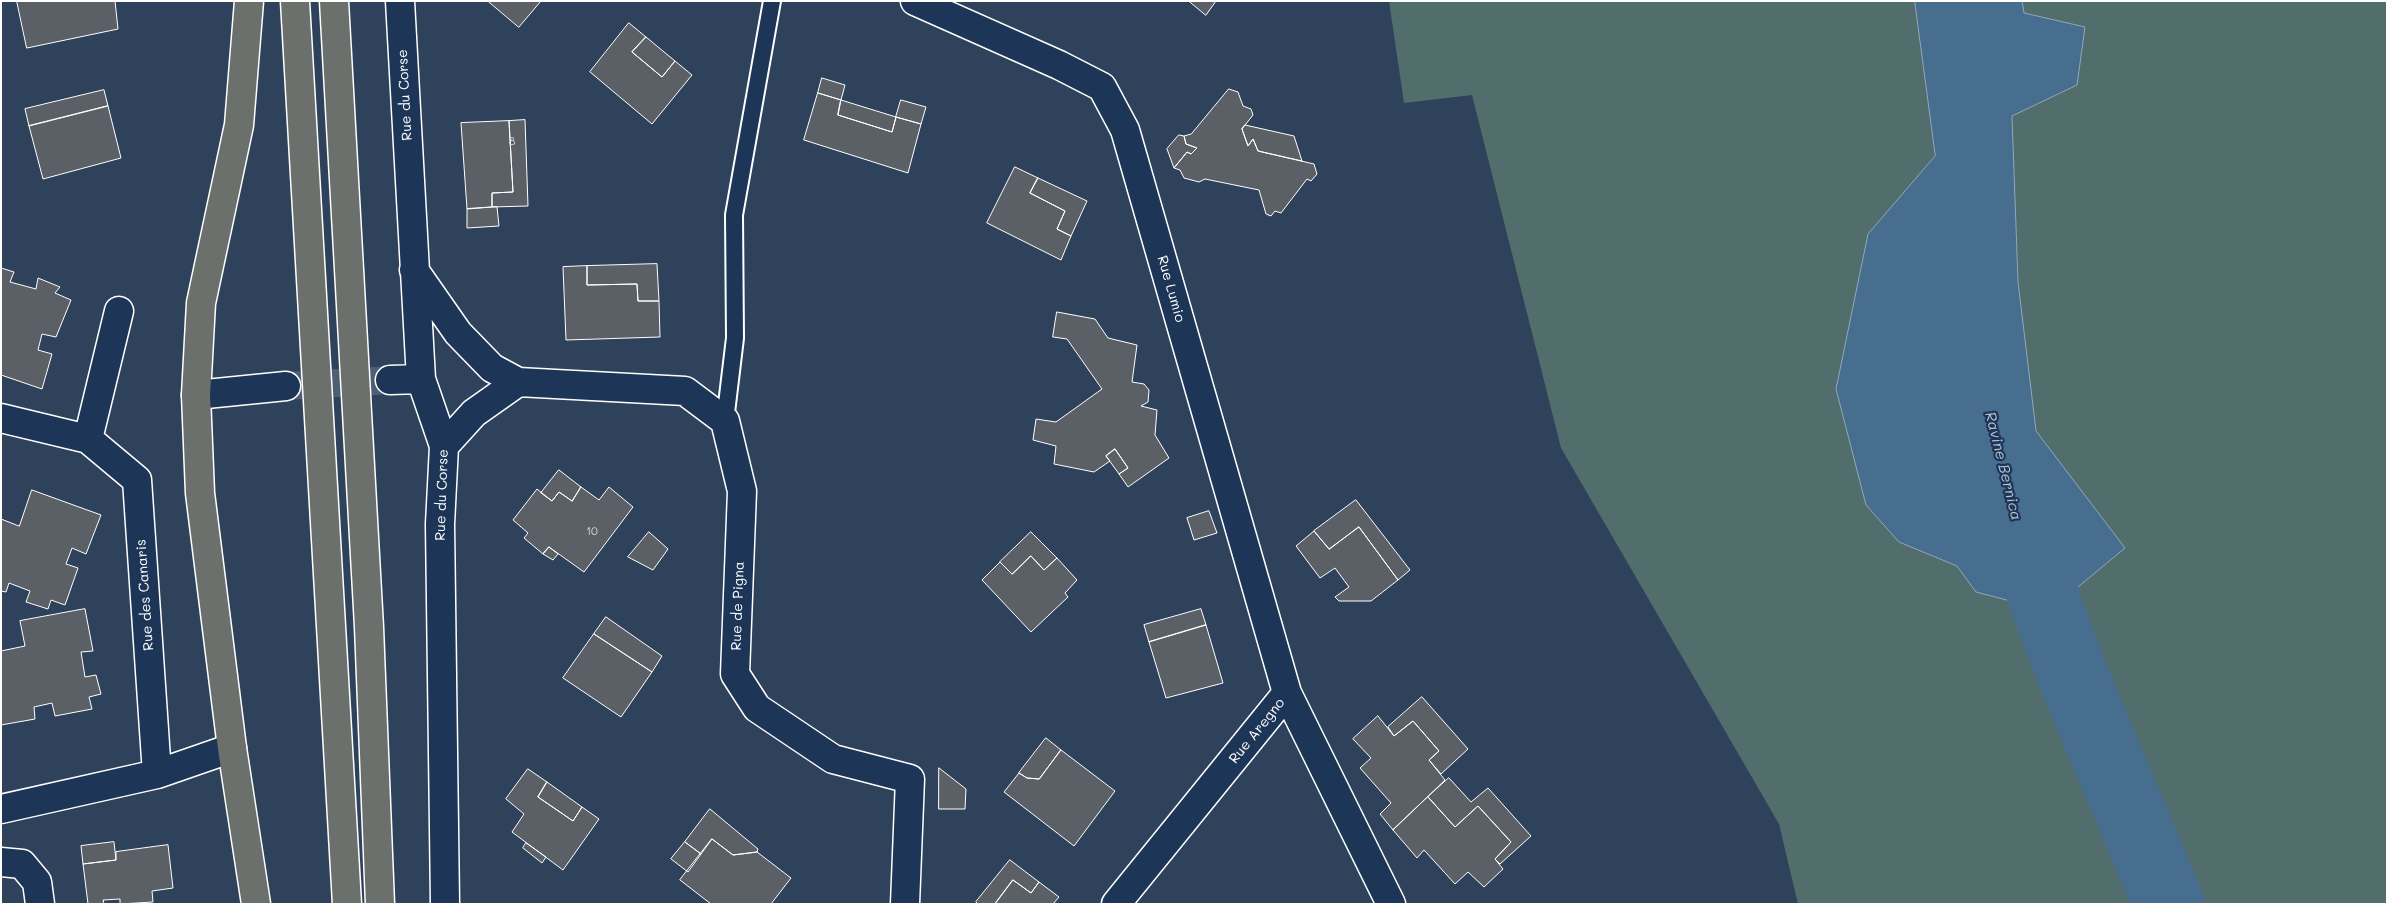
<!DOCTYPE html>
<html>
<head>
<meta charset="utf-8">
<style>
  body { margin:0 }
  #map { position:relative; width:2388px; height:905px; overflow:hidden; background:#2f425c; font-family:Mali,sans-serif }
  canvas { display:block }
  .frame { position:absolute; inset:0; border:2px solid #fff; pointer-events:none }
</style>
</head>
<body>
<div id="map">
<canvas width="2388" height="905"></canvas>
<div class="frame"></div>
</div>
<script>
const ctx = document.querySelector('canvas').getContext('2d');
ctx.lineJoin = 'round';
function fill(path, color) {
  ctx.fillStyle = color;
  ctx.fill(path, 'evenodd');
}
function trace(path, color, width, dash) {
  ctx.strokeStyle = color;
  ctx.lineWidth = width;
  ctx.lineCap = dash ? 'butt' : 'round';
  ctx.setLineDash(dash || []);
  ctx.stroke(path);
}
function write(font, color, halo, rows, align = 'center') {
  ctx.font = font + ' Mali,sans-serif';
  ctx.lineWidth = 4.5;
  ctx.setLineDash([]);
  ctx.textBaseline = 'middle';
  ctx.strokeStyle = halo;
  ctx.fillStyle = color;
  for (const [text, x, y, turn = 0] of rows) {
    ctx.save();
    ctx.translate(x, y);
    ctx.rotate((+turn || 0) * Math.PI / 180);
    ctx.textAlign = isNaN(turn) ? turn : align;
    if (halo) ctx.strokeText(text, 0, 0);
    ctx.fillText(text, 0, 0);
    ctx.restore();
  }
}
fill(new Path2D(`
  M1389,1H2387V904H1798L1779,824L1561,448L1472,95L1404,103Z`), '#526e6c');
const water = new Path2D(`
  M1915,1H2022L2024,13L2085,27L2077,85L2012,116L2018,282L2036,431L2125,548L2049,611L1976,592L1957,566L1899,542L1866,505L1836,389L1868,234L1935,156Z`);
fill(water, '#476d8f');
trace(water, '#91a7bc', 1);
trace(new Path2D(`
  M2016,519L2021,536L2073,676L2169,904`), '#476d8f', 71);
const building = new Path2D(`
  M17,1H115L118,29L27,48Z
  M488,1H541L519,27Z
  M1189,1H1216L1206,15Z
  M629,23L646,37L632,52L662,77L675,61L692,75L652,124L590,72Z
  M646,37L675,61L662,77L632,52Z
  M822,78L845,85L841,100L818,93Z
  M1229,89L1238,92L1243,106L1251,109L1253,115L1242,129L1248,146L1253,139L1258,151L1314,164L1317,174L1311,181L1307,179L1281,213L1275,211L1271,216L1266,214L1259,190L1205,179L1199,182L1184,178L1180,170L1174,168L1187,152L1191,154L1197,148L1186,144L1184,136L1191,134Z
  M104,90L108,106L29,126L25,109Z
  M818,93L841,100L838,115L892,132L896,117L921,124L908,173L804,140Z
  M841,100L896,117L892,132L838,115Z
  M901,100L926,107L921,124L896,117Z
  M108,106L121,158L43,179L29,126Z
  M525,120L528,206L492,207V193L513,192L509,121Z
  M509,121L513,192L492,193V207L467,209L461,123Z
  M1245,125L1294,136L1302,161L1258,151L1253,139L1248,146L1242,129Z
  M1179,135L1184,136L1186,144L1197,148L1191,154L1187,152L1174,168L1167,149Z
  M1015,167L1038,178L1030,193L1065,211L1057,229L1071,236L1061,260L987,223Z
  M1038,178L1087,201L1071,236L1057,229L1065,211L1030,193Z
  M497,207L499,226L467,228V209Z
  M657,264L659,301H638L637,284L587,285V266Z
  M587,266V285L637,284L638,301H659L660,337L566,340L563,267Z
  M1,268L14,272L10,282L36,289L38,278L60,287L55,293L71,300L56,337L42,334L38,350L52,354L42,389L1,375Z
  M1057,312L1095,319L1108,338L1137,345L1132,382L1144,384L1149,390L1148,402L1141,406L1157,410L1155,435L1169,458L1128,487L1119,474L1128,468L1115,449L1106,456L1110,461L1094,472L1054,464L1056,446L1033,440L1036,419L1056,422L1102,389L1067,339L1053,337Z
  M1115,449L1128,468L1119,474L1106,456Z
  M559,470L581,487L572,501L559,492L552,501L541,493Z
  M581,487L599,500L609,487L633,507L584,572L549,547L543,554L524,538L528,533L513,520L537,489L552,501L559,492L572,501Z
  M32,490L101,515L86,554L72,548L66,564L78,568L65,605L51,600L48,609L26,602L30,591L9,583L6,592L1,591V519L19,526Z
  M1356,500L1410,570L1398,580L1359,527L1329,549L1314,531Z
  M1209,511L1217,533L1194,540L1187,518Z
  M1359,527L1398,580L1371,601H1339L1335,597L1349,587L1335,568L1320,578L1296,546L1314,531L1329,549Z
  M649,532L668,549L653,570L628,557Z
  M1031,532L1057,558L1044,570L1031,556L1012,574L1000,562Z
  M549,547L558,554L553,560L543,554Z
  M1031,556L1044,570L1057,558L1077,580L1065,593L1068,597L1031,632L982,580L1000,562L1012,574Z
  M85,609L93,651L81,652L85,677L96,675L101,694L89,697L92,709L55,716L52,703L34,707L35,719L1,725V651L25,646L20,621Z
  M1201,609L1206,625L1149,642L1144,625Z
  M606,617L662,656L652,672L594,634Z
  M1206,625L1223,683L1166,698L1149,642Z
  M594,634L652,672L621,717L563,678Z
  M1422,697L1468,749L1441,774L1429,760L1439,751L1413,721L1394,736L1388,727Z
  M1378,716L1394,736L1413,721L1439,751L1429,760L1445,780L1393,830L1380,814L1391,803L1360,768L1371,758L1353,739Z
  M1046,738L1061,750L1039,779L1027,778L1019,773Z
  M1061,750L1115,791L1074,846L1004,792L1019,773L1027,778L1039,779Z
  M939,768L966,789L965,809H939Z
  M528,769L547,782L538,797L573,821L582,807L599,819L563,870L512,832L524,814L506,799Z
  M1449,778L1471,802L1488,788L1531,836L1500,864L1495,859L1511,842L1478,806L1455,827L1428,797Z
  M547,782L582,807L573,821L538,797Z
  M1428,797L1455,827L1478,806L1511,842L1495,859L1503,869L1484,887L1468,872L1455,884L1424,850L1417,858L1393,830Z
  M710,809L758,849L757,852L733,855L712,839L701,854L685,842Z
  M712,839L733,855L757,852L791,878L771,904H711L680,880Z
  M114,842L116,860L83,864L81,846Z
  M685,842L701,854L688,872L671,859Z
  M526,843L546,857L542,863L523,848Z
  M168,845L173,888L152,891L153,902L120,904V899L103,900L104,904H88L83,864L116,860V852Z
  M1010,860L1039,882L1031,893L1013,880L995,904H978L976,902Z
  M1013,880L1031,893L1039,882L1059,897L1053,904H995Z`);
fill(building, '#5a6066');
trace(building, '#fff', 1);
trace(new Path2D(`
  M286,386L390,380`), '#4e5e74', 28, [28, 14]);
const lane = new Path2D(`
  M725,421L735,338L734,215L772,1`);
const street = new Path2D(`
  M400,1L421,379L444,446L440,524L445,904
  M915,1L1059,65L1102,87L1125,130L1287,693L1391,904
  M414,270L458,333L492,368L518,382L685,391L725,421L742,491L735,674L757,708L833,759L910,779L905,904
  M390,380L421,379
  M196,395L286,386
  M1,418L88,439L137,480L157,774
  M88,439L119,311
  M444,446L474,413L518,382
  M1,809L157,774L232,748
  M1,862L22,864L37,882L40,904
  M1116,904L1287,693`);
const primary = new Path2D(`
  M249,1L239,125L201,303L196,395L200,493L232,748L256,904
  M295,1L347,904
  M334,1L369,627L380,904`);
trace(lane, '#fff', 20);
trace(street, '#fff', 31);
trace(primary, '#fff', 31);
trace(lane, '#1d3557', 16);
trace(street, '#1d3557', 28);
trace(primary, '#6c706d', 28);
write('11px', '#d6d7d9', null, [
  ["8",512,142],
  ["10",592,532]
]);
write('14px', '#fff', '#1d3557', [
  ["Rue du Corse",405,95,-93],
  ["Rue Lumio",1171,289,74],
  ["Rue du Corse",442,495,-88],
  ["Rue des Canaris",145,595,-94],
  ["Rue de Pigna",738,606,-88],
  ["Rue Aregno",1257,731,-51]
]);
write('italic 15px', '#b5c5d2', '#1d3557', [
  ["Ravine Bernica",2003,466,76]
]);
</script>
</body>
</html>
